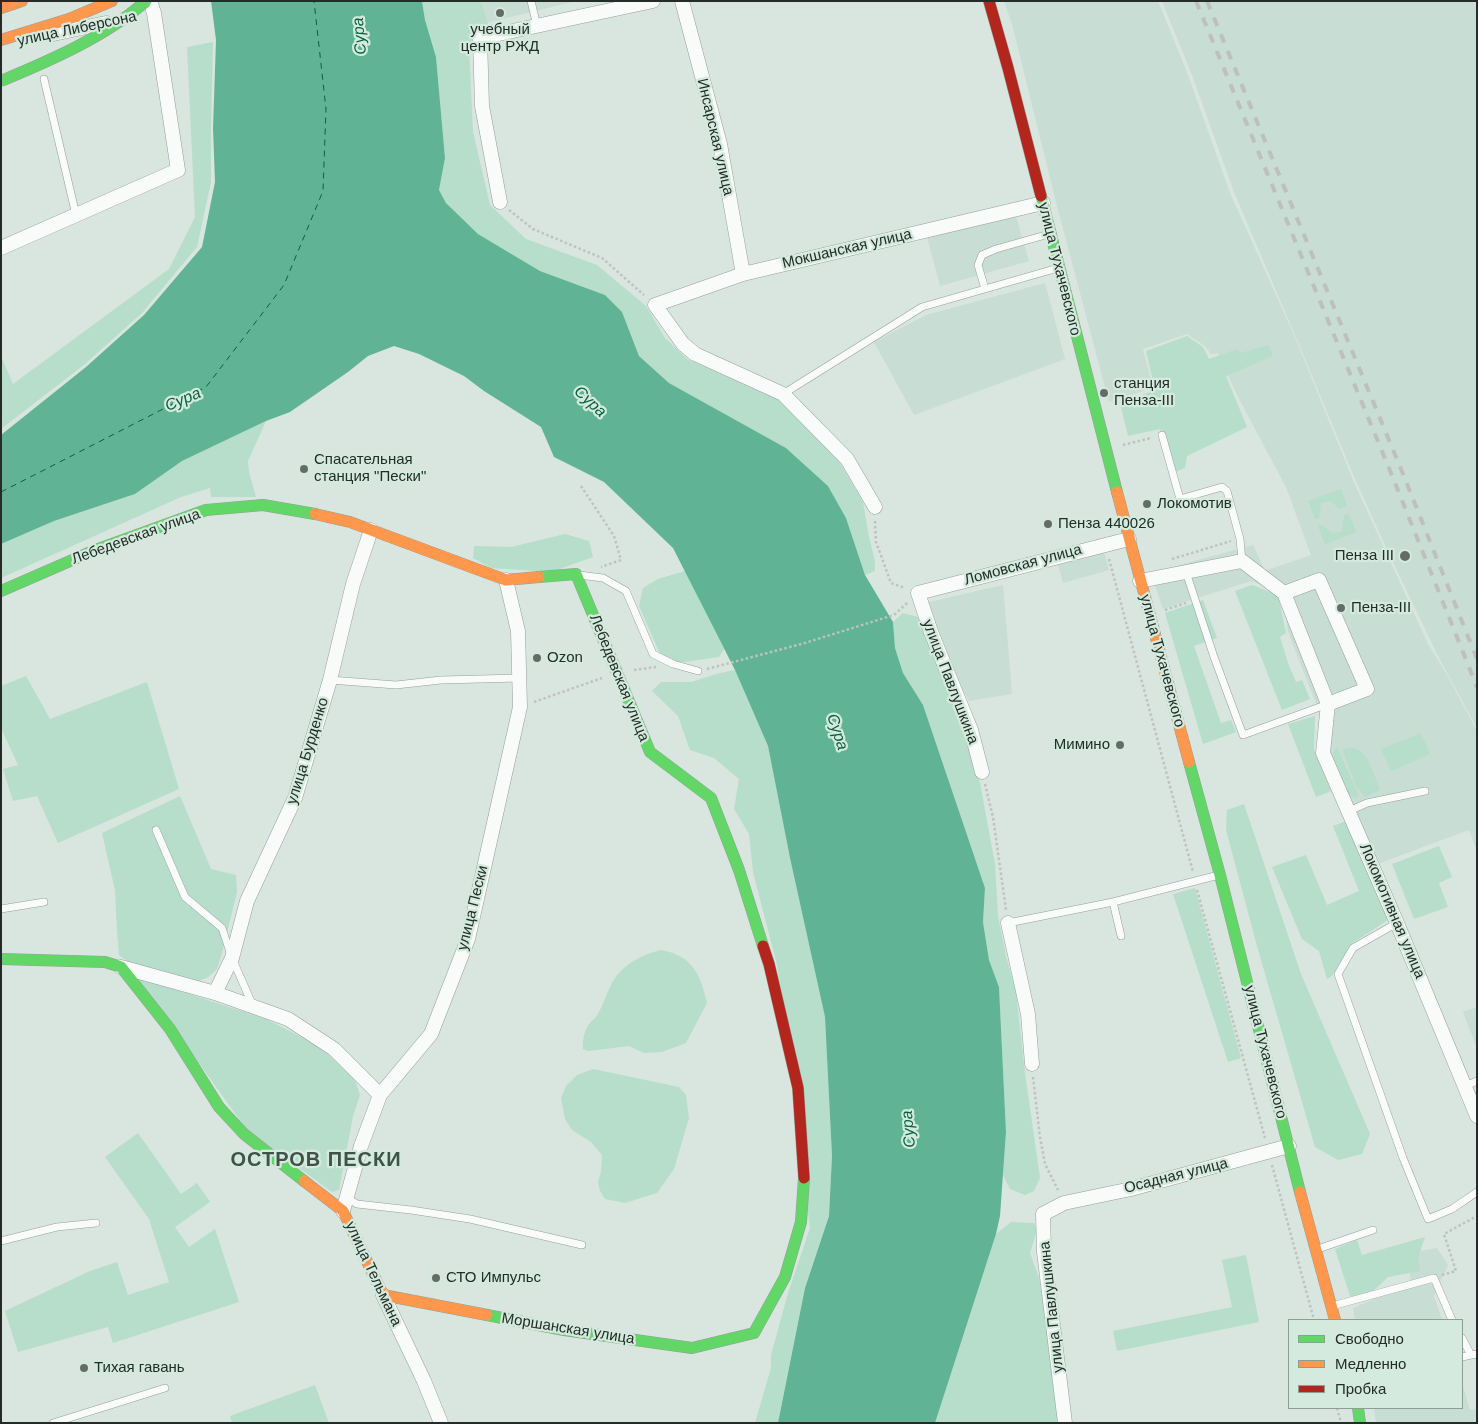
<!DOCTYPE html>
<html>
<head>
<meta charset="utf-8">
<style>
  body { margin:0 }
  #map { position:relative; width:1478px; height:1424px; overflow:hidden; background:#d9e5df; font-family:Arial,sans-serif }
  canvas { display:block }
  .frame { position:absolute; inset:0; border:2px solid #232c27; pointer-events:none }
  .legend { position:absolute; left:1288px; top:1319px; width:175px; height:90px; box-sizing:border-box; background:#d4eade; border:1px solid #8d9e95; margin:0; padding:6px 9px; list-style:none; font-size:15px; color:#232c27 }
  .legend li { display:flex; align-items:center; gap:10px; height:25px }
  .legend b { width:25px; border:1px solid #8d9e95 }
</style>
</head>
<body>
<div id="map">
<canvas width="1478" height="1424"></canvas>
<div class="frame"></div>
<ul class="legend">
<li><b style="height:6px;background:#63d668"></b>Свободно</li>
<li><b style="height:6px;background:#ff974d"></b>Медленно</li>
<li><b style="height:6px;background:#b3261e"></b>Пробка</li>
</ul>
</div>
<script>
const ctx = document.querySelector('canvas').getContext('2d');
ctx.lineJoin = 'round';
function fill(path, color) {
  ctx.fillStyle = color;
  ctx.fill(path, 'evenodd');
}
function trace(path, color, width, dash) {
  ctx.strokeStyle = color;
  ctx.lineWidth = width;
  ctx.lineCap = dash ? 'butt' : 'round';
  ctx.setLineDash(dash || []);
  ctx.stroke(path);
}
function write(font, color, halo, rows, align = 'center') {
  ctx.font = font + ' Arial,sans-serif';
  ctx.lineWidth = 4.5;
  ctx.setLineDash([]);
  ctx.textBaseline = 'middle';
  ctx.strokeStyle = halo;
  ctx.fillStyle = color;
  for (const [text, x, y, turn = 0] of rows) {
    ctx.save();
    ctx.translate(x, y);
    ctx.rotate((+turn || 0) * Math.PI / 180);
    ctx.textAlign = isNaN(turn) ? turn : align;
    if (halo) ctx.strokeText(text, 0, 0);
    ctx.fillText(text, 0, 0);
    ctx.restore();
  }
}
fill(new Path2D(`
  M471,1H577L477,25Z
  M1004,1H1158L1188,75L1230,193L1294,335L1353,480L1428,644L1447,675L1477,731V851L1469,830L1380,863L1336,778L1325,748L1319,711L1288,632L1282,594L1251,581L1163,609L1151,573L1253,545L1265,571L1311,555L1286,487L1237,395L1218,353L1211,354L1205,346L1187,334L1143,349L1153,388L1109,402L1057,206L1012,24Z
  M1162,1H1477V728L1439,658L1389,554L1355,479L1295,335L1234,192L1192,75Z
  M1015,213L1029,261L940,286L927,237Z
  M1045,283L1065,359L914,415L874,342L926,315Z
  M1104,552L1109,570L1063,583L1058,565Z
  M1003,585L1012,694L969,701L943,654L925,603Z
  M1477,1007V1048L1463,1012Z
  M1437,1248L1448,1265L1434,1296L1442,1320H1355L1353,1308L1410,1283V1253Z
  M1462,1383L1470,1410L1477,1409V1423H1376L1374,1408H1462Z`), '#c8ddd3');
fill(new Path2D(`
  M422,1H479L482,5L489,27L476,30L469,47L473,132L490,205L526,239L597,265L646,306L665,338L687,359L778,399L838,460L863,502L869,537L875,561V571L865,575L846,518L828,486L786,448L669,383L639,356L622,312L605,295L540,271L478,234L446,203L439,190L445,158L436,57L425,20Z
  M213,42L211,129V182L197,247L142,313L85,364L1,429V356L13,384L169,269L195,217L187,47Z
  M1187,336L1203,347L1209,359L1237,349L1240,353L1269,345L1273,356L1226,376L1247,427L1187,456L1185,468L1173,473L1160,429L1128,436L1120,403L1155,390L1146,351Z
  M266,421L248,461L249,472L256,497H211L210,488L181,497L1,578V544L54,521L135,494L182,461Z
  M1341,489L1347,506L1340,509L1330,501L1321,503L1319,518L1315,519L1308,501Z
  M1349,514L1356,532L1325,544L1318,526L1322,525L1333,534L1342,531L1344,515Z
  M565,534L589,541L593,557L551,572L491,568L473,558L474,546L511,547Z
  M685,571L724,649L719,657L677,663L660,654L639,606L643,588L658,579Z
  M1252,585L1278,595L1286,633L1280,637L1288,663L1296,682L1302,680L1310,699L1282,710L1235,591Z
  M1203,600L1217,638L1194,646L1221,723L1231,720L1236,732L1203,744L1165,613Z
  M903,613L918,617L938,668L967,734L980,783L995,864L998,916L1006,956L1016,992L1025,1073L1040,1178L1034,1191L1025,1195L1010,1189L1003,1175L1006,1132L999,987L989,960L983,922L985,888L923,705L903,673L895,648L893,622Z
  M735,670L768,746L790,858L825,1017L832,1156L829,1216L805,1288L778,1423H755L771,1368V1355L788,1293L810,1228L777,965L753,872L749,834L734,809L739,779L714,758L690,750L678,716L652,691L661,682H692L716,674Z
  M26,676L50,719L147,682L179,789L58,843L37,796L13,801L3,769L18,765L1,728V686Z
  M1315,716L1314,750L1331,791L1316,797L1288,724Z
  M1421,733L1430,754L1391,771L1381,749Z
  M1337,747L1359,796L1355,798C1340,790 1337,771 1332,755Z
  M1352,747C1369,752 1374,775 1380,790L1365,797L1356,786L1342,749Z
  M180,796L211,869L236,875L237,892L222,953L217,969L207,978L195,982L131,964L119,955L117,931L115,890L102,833Z
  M1244,804L1301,974L1370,1134L1362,1154L1338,1160L1315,1147L1257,946L1226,830L1227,810Z
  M1349,820L1391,918L1351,944L1332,976L1327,979L1319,951L1302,939L1272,867L1306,855L1327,905L1359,891L1333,826Z
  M1439,846L1452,877L1439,883L1448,907L1414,919L1392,864Z
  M1195,888L1241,1058L1228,1062L1173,894Z
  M661,950C693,956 700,974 707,1003L686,1043L662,1052L644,1053L629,1046L588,1051L583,1049C582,1040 585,1029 590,1023C593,1019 596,1018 598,1014C603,1005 606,995 611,985C621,965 641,955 661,950Z
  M137,977L266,1019L319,1046L355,1080L360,1095L353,1116L339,1190L332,1192L247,1130Z
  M593,1069L679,1087L686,1095L689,1118L674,1169L657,1193L625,1203L605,1199L600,1191L598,1182L601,1172L602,1155L591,1142L572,1130L565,1119L561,1098L566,1086L577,1075Z
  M138,1133L181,1194L197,1183L210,1202L175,1227L189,1247L215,1229L239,1302L113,1343L108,1327L18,1352L5,1311L90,1271L117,1262L128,1295L169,1282L149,1219L105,1157Z
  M1011,1222L1034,1223L1037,1230L1030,1253L1040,1281L1055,1389L1058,1423H935L996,1234Z
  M1425,1237L1418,1258L1420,1271L1388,1277L1367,1297L1358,1300L1350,1296L1335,1249L1357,1240L1362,1255Z
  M1246,1255L1259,1322L1117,1351L1113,1331L1232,1307L1222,1260Z
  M315,1385L329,1423H232L230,1416Z`), '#b6decb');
fill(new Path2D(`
  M211,1H422L425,20L436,57L445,158L439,190L446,203L478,234L540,271L605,295L622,312L639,356L669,383L786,448L828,486L846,518L865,575L893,622L895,648L903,673L923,705L985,888L983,922L989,960L999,987L1006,1132L1000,1216L996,1234L935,1423H778L805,1288L829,1216L832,1156L825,1017L790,858L768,746L735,670L673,548L604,482L554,457L541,427L484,391L464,376L419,354L394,346L368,356L348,372L290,412L266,421L182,461L135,494L54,521L1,544V435L86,367L144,315L202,247L215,182L213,129L216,40Z`), '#60b495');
trace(new Path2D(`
  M1,492L206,387L284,285L323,191L326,109L314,1`), '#096144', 1, [6, 5]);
const lane = new Path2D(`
  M531,1L537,26
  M44,79L76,215
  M985,289L978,265L982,255L996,249L1049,234
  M783,394L922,307L1058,268
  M1162,435L1180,499L1222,487L1227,491L1240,539L1242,561
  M1186,572L1214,657L1243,735L1328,704
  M579,575L603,578L626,591L653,654L673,664L698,671
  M330,680L396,685L441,680L519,678
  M1349,811L1367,803L1425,791
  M156,830L185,897L222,928L232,958L253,1006
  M1113,902L1121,936
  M1,909L44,902
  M1008,923L1113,902L1219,875
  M1397,923L1353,948L1338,974L1403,1158L1428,1219L1452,1209L1477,1192
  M1465,1086L1477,1081
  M347,1198L357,1204L411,1210L470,1219L582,1245
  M1,1241L57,1227L96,1223
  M1315,1250L1373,1230
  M1332,1306L1434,1278L1452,1320
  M1462,1338L1471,1355L1477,1354
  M1462,1357L1471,1355
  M53,1423L165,1388`);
const street = new Path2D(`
  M682,1L720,144L743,274
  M53,34L106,23
  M500,202L482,106L480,38L653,1
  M1,248L178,170L154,13L150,1
  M875,507L847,459L783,394L695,354L683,344L655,305L743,274L1043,203
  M1140,581L1242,561L1284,593L1328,704L1323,753L1397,923L1477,1116
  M1284,593L1319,580L1367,689L1328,704
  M982,772L971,730L931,632L918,593L1129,539
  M1008,923L1028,1014L1032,1064
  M121,967L215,993L288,1019L334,1049L380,1095
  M215,993L232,958L247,901L295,798L330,680L353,584L371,530
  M343,1211L361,1146L380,1095L431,1034L468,939L520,707L518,631L506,580
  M383,1295L424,1381L441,1423
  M1065,1423L1044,1252L1043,1214L1064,1203L1131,1189L1289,1146`);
const fast = new Path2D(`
  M1041,196L1117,492
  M539,577L576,574L650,752L711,798L739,870L763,946
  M1,591L93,551L206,510L263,505L315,514
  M1189,762L1220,875L1300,1192
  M1,959L105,962L121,967L170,1029L219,1107L244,1134L304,1181
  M487,1315L564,1330L692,1348L754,1333L785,1277L801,1222L804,1178
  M1358,1408L1360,1423`);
const slow = new Path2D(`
  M1,8L22,1
  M1,40L69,19L112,1
  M1117,492L1189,762
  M315,514L350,522L506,580L539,577
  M304,1181L343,1211L383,1295L487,1315
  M1300,1192L1335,1320`);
const jam = new Path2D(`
  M989,1L1008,68L1041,196
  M763,946L769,964L798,1088L804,1178`);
trace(lane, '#959f9a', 8);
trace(street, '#959f9a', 15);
trace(fast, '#959f9a', 12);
trace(slow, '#959f9a', 12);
trace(jam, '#959f9a', 12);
trace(new Path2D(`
  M509,210L533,229L602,258L644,295
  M1123,445L1151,438
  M581,486L614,536L621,560L601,567
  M875,521L876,542L891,583L905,588
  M1109,559L1193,872
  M1172,559L1231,541
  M1165,610L1186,603
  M707,669L805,643L894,615L907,603
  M634,670L656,667
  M534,702L602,678
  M985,784L993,817L1006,910
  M1197,890L1265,1138
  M1033,1077L1040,1137L1045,1164L1058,1190
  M1272,1165L1314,1320
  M1442,1275L1456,1271L1444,1234L1477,1216
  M1337,1408L1341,1423`), '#bec3c0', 2.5, [2.5, 2.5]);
trace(lane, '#f9fbfa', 7);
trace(street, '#f9fbfa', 14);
trace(fast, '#63d668', 11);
trace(slow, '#ff974d', 11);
trace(jam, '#b3261e', 11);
trace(new Path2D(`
  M1196,1L1391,473L1477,687
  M1207,1L1401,469L1477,659`), '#bdc0be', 4, [9, 9]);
const fastBridge = new Path2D(`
  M1,81C49,61 107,36 146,1`);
trace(fastBridge, '#959f9a', 12, []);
trace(fastBridge, '#63d668', 11);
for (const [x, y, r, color] of [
  [500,13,5,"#636d67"],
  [1104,393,5,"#636d67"],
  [304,469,5,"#636d67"],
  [1147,504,5,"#636d67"],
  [1048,524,5,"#636d67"],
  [1405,556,6,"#636d67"],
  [1341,608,5,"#636d67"],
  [537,658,5,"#636d67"],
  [1120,745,5,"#636d67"],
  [436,1278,5,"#636d67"],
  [84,1368,5,"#636d67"]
]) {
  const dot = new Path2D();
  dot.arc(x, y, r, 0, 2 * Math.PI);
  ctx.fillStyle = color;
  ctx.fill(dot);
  trace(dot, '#d4eade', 2);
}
write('15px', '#232c27', '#d4eade', [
  ["улица Либерсона",77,29,-12],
  ["Инсарская улица",715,137,77],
  ["Мокшанская улица",847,249,-13],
  ["улица Тухачевского",1059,269,76],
  ["Лебедевская улица",136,537,-20],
  ["Ломовская улица",1023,565,-15],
  ["улица Тухачевского",1162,661,75],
  ["Лебедевская улица",619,678,68],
  ["улица Павлушкина",950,682,69],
  ["улица Бурденко",308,751,-73],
  ["улица Пески",473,908,-76],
  ["Локомотивная улица",1392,911,67],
  ["улица Тухачевского",1265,1052,76],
  ["Осадная улица",1176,1176,-14],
  ["улица Тельмана",373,1274,65],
  ["улица Павлушкина",1052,1307,-96],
  ["Моршанская улица",568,1329,9]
]);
write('15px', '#232c27', '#d4eade', [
  ["учебный",500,30,"center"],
  ["центр РЖД",500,47,"center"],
  ["станция",1114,384],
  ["Пенза-III",1114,401],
  ["Спасательная",314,460],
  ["станция \"Пески\"",314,477],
  ["Локомотив",1157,504],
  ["Пенза 440026",1058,524],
  ["Пенза III",1394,556,"right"],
  ["Пенза-III",1351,608],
  ["Ozon",547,658],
  ["Мимино",1110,745,"right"],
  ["СТО Импульс",446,1278],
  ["Тихая гавань",94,1368]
], 'left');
write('italic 16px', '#096144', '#d4eade', [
  ["Сура",360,36,-95],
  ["Сура",183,400,-23],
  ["Сура",590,402,43],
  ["Сура",837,732,72],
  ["Сура",909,1129,-95]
]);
ctx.letterSpacing = '1px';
write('bold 20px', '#405249', '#d4eade', [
  ["ОСТРОВ ПЕСКИ",316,1160]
]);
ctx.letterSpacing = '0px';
</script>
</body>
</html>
